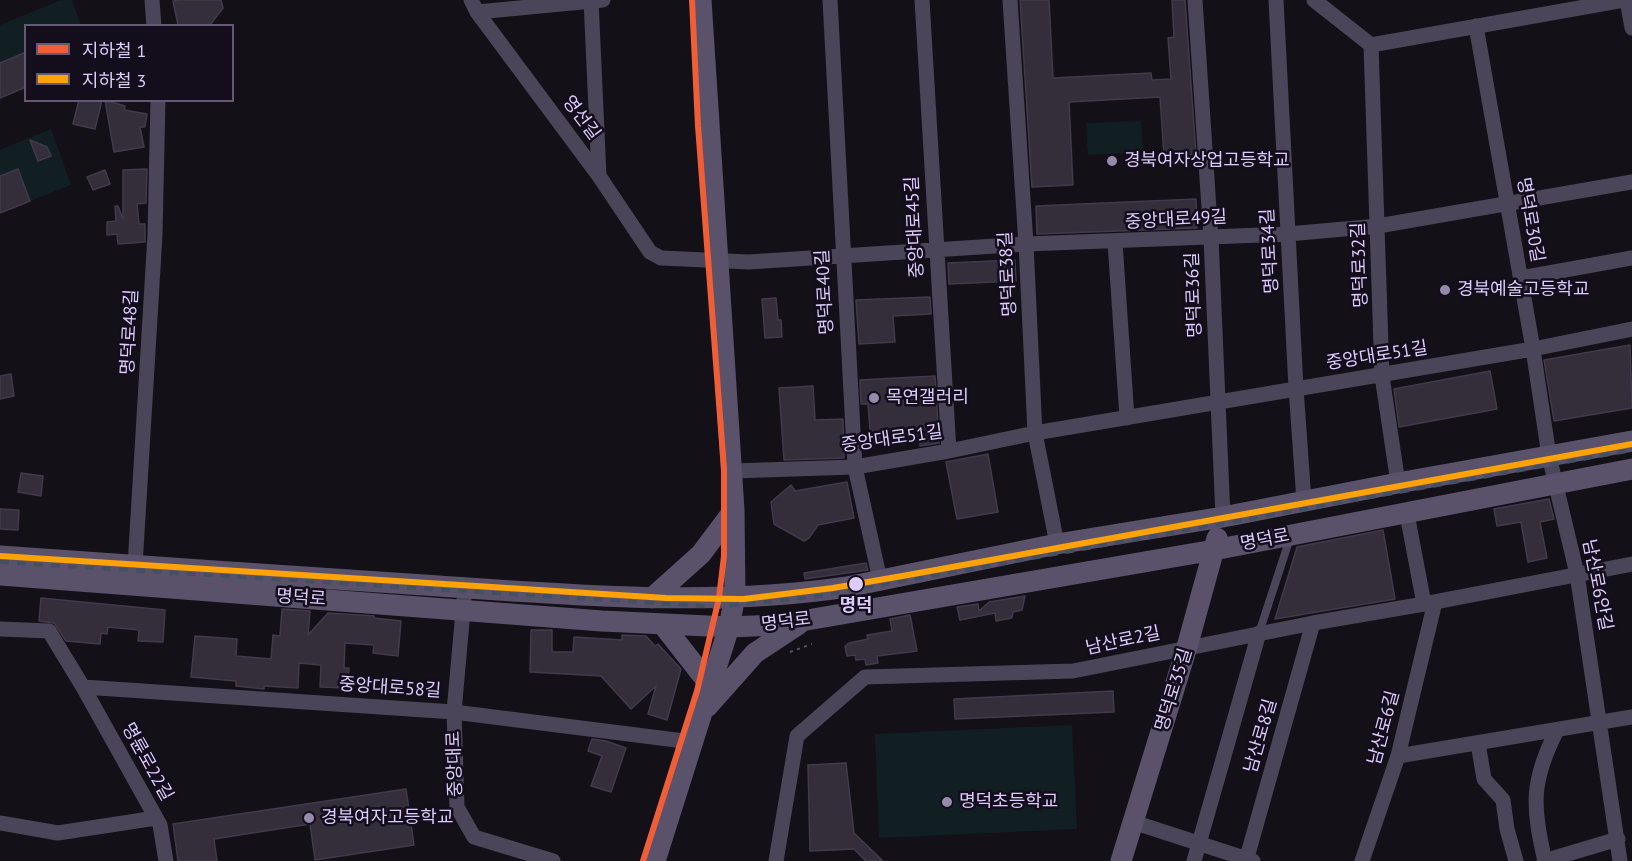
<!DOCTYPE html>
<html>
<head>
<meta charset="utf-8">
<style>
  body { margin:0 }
  #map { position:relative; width:1632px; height:861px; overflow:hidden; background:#141018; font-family:"PT Sans","Noto Sans KR",sans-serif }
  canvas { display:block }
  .legend { position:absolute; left:24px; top:24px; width:210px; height:78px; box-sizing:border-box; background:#130d1c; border:2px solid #635975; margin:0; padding:8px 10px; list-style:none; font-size:18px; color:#dbccfb }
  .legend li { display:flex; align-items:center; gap:12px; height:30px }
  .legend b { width:30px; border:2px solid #635975 }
</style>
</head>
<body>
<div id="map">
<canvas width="1632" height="861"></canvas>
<ul class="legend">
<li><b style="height:8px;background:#ef5e37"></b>지하철 1</li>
<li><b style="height:8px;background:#fda208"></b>지하철 3</li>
</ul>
</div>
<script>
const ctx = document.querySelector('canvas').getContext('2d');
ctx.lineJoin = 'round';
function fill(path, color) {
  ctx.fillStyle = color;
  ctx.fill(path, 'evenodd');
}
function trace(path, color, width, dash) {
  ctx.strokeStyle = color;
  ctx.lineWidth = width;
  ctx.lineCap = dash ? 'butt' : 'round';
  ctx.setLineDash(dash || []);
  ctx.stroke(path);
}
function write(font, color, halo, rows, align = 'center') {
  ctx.font = font + ' "PT Sans","Noto Sans KR",sans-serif';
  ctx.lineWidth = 5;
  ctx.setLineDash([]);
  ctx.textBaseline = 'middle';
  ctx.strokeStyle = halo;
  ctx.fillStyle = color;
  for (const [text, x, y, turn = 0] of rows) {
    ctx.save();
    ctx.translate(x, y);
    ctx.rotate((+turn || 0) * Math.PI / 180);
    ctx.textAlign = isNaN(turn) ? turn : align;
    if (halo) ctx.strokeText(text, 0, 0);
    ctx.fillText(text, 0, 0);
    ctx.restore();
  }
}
fill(new Path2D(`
  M61,0H72L81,25L26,26L25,52L0,63V25Z
  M1141,121L1143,152L1088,155L1086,123Z
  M51,129L71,185L30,201L18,169L0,175V150Z
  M1072,725L1077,829L879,838L875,734Z`), '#111f23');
const building = new Path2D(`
  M179,0H221L223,8L210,25H178L173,1Z
  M1020,0H1049L1053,78L1151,73L1152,80L1171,79L1168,38L1174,37L1172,0H1185L1196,154L1164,156L1160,97L1069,102L1073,185L1032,187Z
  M26,52V87L0,98V63Z
  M79,100H102L95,129L73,124Z
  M105,100L125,106L124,110L147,114L145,127H140L144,147L114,152Z
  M30,140L47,147L51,156L38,161Z
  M18,169L30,201L0,213V176Z
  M147,169L146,203L137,204L139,224H145V242L118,244L117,234L107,235V222L116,221L115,206H118L123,219V170Z
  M105,170L110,184L93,190L87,177Z
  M1196,199L1197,228L1037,234L1036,206Z
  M1015,260L1016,281L949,284L948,263Z
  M930,297L931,314L893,316L895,342L859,344L856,300Z
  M776,298L778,320H781L782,337L765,338L762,299Z
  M1630,345L1632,408L1554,421L1544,360Z
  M1490,371L1497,409L1399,427L1394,389Z
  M11,374L14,396L0,399V376Z
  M935,376L939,443L920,446V439L871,443L868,404H861L860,380Z
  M813,386L815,420L843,419L844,458L784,460L779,388Z
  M988,454L998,512L957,519L946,462Z
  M21,473L43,476L41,496L18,492Z
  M847,482L854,518L818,525L809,538L804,541L774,524L771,502L791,485L795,491Z
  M1549,499L1554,519L1540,522L1547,558L1528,562L1521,522L1497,526L1494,509Z
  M0,509L19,510L18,530L0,529Z
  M1383,530L1395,599L1275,619L1297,547Z
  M866,563L868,570L805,579L804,573Z
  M1025,596L1022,610L1013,612L1012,618L996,621L995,613L960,620L957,607L978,604L979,611L989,602Z
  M41,598L165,610L163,642L138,641L139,630L108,627L107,634L101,633L100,644L66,641L54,623L39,621Z
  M282,609L310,611L308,635L328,613L374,616V618L401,621L398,656L373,653L374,645L345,643L344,668H349L347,688L320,687L321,665L299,663L298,688L264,686V689L236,686V681L191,677L195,636L237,639L236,656L271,659L273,635L280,636Z
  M910,615L917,651L877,656L878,663L866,665L865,659L856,660L855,655L847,656L845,646L849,643L868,639L867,635L892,631L890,619Z
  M531,630H552V652H573L574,637L622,640V635L646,636L655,646L658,644L681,669L667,720L648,714L656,686L631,709L601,676L530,672Z
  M1113,691L1114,712L955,719L954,699Z
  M592,739L606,741L626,748L611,792L591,786L602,756L588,751Z
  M846,763L854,833L883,861H866L854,849L810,851L808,765Z
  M406,789L414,845L315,860L310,824L214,839L217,861H178L173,824Z`);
fill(building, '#332e3a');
trace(building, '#423a4c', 1.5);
trace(new Path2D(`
  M790,652L812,644`), '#505764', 2, [3, 4.5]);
trace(new Path2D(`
  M1259,633L1290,538`), '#4a4558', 8);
trace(new Path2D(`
  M152,0L154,26
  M471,0L477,12L599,176L650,252L661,258L749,262L1026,244L1288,234L1378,226L1632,182
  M591,0L599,176
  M830,0L855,467L880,580
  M922,0L949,451
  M1010,0L1026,244L1035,433L1057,544
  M1195,0L1211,238L1223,517
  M1276,0L1296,388L1304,501
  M1314,0L1371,45L1624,0
  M1627,0L1632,28
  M477,12L603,0
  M1476,26L1533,349L1549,456L1577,574L1620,861
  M1371,45L1382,376L1398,483
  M1115,242L1127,418
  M1521,278L1632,258
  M732,471L855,467L949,451L1035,433L1533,349L1632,329
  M1407,514L1424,604
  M135,566L155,235L158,100
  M464,600L454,712L457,807L474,837L553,861
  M0,629L49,631L83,687L160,825L166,861
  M83,687L454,712L692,742
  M1478,743L1484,779L1503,800L1507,829L1516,861
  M1398,756L1632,717
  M1133,822L1253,861
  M0,823L58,833L156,818
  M776,861L797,736L865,677L1073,671L1313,623L1424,604L1632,564
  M1194,861L1259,633
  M1246,861L1313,623
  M1362,861L1398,756L1435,602
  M1544,861L1618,839
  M1545,861C1532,806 1531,781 1557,730`), '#4a4558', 15);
trace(new Path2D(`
  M0,556C146,567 293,576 439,586C574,595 713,607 847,587L1057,544L1223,517L1398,483L1632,441
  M0,575L602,621L729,627L778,625L1214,550L1632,469
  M652,598L701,554L734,510
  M663,625L710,685
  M707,707L755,653L799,624
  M655,861L729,627L735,596L734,510L701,0
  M1121,861L1187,647L1217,538`), '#5a526b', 21);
trace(new Path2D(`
  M0,562L718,607L821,596L1632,450`), '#445062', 4, [9, 8]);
trace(new Path2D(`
  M643,861L697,691L719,598L724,556V469L698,126L692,0`), '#ef5e37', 6);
trace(new Path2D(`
  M0,556L666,598L744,599L833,588L908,575L1632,444`), '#fda208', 6);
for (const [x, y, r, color] of [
  [1112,161,6,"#958aac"],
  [1445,290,6,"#958aac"],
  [874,398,6,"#958aac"],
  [856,584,8,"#dbccfb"],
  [947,802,6,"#958aac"],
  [309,818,6,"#958aac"]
]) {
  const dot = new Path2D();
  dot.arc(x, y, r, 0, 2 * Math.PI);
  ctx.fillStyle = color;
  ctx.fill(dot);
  trace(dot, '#130d1c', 2);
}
write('18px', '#dbccfb', '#130d1c', [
  ["영선길",581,118,53],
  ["중앙대로49길",1176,220,-3],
  ["명덕로30길",1530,220,80],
  ["중앙대로45길",915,227,-93],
  ["명덕로34길",1270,251,-93],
  ["명덕로32길",1360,265,-92],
  ["명덕로38길",1008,274,-93],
  ["명덕로40길",825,292,-93],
  ["명덕로36길",1194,295,-92],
  ["명덕로48길",130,332,-87],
  ["중앙대로51길",1377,356,-9],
  ["중앙대로51길",892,439,-8],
  ["명덕로",1265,540,-11],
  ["남산로6안길",1597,585,79],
  ["명덕로",301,598,4],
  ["명덕로",786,622,-7],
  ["남산로2길",1123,641,-12],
  ["중앙대로58길",390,688,4],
  ["명덕로35길",1174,690,-73],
  ["남산로6길",1384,728,-75],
  ["남산로8길",1261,736,-74],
  ["명륜로22길",147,762,61],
  ["중앙대로",455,764,-92]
]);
write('18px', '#dbccfb', '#130d1c', [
  ["경북여자상업고등학교",1124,161],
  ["경북예술고등학교",1457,290],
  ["목연갤러리",886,398],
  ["명덕초등학교",959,802],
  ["경북여자고등학교",321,818]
], 'left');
write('bold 18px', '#dbccfb', '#130d1c', [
  ["명덕",856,606]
]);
</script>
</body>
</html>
